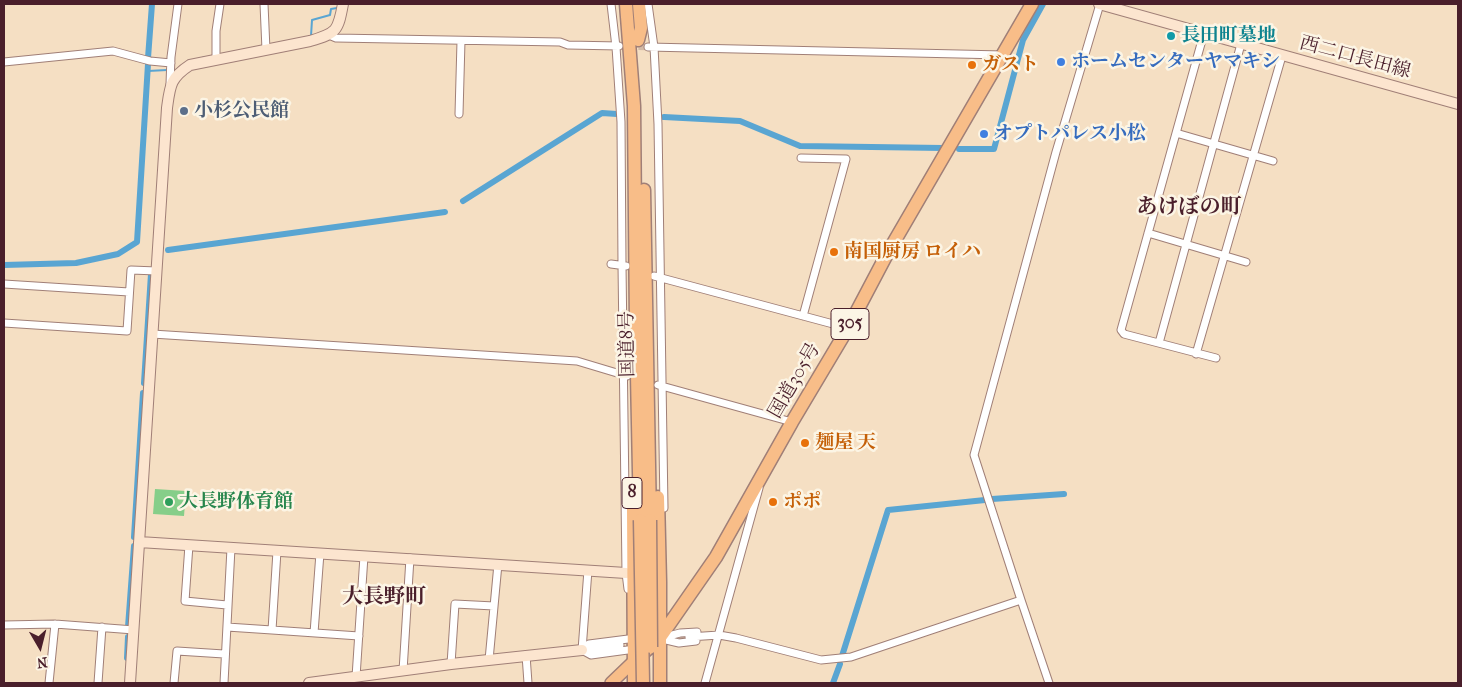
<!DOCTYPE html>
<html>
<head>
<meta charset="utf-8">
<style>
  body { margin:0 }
  #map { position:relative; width:1462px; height:687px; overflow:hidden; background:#f5dfc3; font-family:"IM FELL French Canon",serif }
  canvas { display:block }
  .frame { position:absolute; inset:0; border:5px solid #4a1f2b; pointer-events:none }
  .north { position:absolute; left:15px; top:622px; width:50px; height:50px; -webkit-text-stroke:4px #fcf5e5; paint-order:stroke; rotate:172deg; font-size:14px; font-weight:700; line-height:20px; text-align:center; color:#4a1f2b }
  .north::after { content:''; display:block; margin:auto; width:18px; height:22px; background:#4a1f2b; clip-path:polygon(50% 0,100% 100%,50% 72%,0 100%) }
</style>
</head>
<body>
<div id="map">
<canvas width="1462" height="687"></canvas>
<div class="frame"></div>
<div class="north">N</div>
</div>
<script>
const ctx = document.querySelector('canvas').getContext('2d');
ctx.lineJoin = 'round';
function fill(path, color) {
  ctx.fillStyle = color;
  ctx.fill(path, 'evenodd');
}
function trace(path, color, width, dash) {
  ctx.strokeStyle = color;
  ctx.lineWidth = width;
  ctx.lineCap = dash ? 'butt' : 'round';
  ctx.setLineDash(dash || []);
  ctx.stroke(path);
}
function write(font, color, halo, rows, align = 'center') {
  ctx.font = font + ' "IM FELL French Canon","Noto Serif JP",serif';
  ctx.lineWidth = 5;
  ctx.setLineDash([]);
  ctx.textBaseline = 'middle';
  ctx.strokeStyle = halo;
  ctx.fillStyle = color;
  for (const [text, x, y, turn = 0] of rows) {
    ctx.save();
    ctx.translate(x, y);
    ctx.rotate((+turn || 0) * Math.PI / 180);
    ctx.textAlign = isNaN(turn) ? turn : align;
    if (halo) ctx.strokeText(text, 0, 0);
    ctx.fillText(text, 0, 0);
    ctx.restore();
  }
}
fill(new Path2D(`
  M155,489L186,491L184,516L153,514Z`), '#86ce89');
trace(new Path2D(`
  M311,36L312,20L330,15L331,9L337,8
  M194,60L206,57
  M148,71L167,70`), '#59a5d2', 2);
trace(new Path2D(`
  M148,58L152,4
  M664,117L740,121L800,146L943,148
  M959,149H994L1023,40L1043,4
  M463,201L602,113L617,114
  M168,250L445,212
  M4,265L76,263L118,254L137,242L148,64
  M144,383L151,274
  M992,499L1064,494
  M134,537L143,393
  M128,627L134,546
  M842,656L888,510L985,500
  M127,658L128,637
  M833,683L840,664`), '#59a5d2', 6);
trace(new Path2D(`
  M628,46L648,47
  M668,640L689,637`), '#d3b9a5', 7, [7, 3.5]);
const street = new Path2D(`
  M264,4L266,50
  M611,4L616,47L621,122L622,265L626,573L628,589
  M648,4L654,47L658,124L664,508
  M1204,33L1121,330L1124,334L1216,358
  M329,35L336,38L560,42L568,45L619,46
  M648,47L1003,55
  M216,60V31L220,4
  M4,62L113,51L150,61L171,63
  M170,84L171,57L178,4
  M459,114L461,41
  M1176,133L1273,161
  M801,158L846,159L803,316
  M1148,233L1246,262
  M611,264L626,266
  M654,276L848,328
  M4,284L129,292
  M4,323L127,331L131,270L157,271
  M152,334L577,361L627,376
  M1159,343L1241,44
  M1196,354L1282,56
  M658,385L792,422
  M189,545L185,601L227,605
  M277,551L272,630L359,636
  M1021,600L974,455L1056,152L1100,4
  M4,625L55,624L134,630
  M227,627L272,630
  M314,633L320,553
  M689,637L719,635L736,638L821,660L851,657L1021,600L1049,683
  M661,638L680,633L697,632
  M662,639L679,643L696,641
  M582,650L591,655L635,649
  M582,650L589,644L636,638
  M582,650L588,570
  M582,650L620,645
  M526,655L528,683
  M489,660L498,564
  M451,664L455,604L494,606
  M403,671L410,558
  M356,677L364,556
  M49,683L55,624
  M98,683L102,627
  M174,683L177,651L224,654
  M224,683L231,548
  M705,683L759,488`);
const secondary = new Path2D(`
  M1099,4L1458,104
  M139,542L626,573
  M130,683L167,108C170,86 170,78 190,65L310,41C337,33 338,31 343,4
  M309,683L451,664L582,650`);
const primary = new Path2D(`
  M611,683L634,661`);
const highway = new Path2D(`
  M626,4L634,106L636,327L640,520
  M638,40L641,28L639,4
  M644,190L650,520
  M658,497L660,582V683
  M633,508L634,683
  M634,661L659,639L716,557L792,422L848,328L887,254L1032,4`);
trace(street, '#a07f77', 9);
trace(secondary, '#a07f77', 12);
trace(primary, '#a07f77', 14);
trace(highway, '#a07f77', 15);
trace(street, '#fff', 7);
trace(secondary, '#fce5cf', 10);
trace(primary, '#f8bd88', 11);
trace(highway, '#f8bd88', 12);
const highwayBridge = new Path2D(`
  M640,520L643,683
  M650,520L651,647`);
trace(highwayBridge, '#a07f77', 15, []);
trace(highwayBridge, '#f8bd88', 12);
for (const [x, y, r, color] of [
  [1171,36,5,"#0f9aa8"],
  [1061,62,5,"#3f7fe0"],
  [972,65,5,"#e8710a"],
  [184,111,5,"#5c6f8a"],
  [984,134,5,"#3f7fe0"],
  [834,252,5,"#e8710a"],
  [805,443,5,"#e8710a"],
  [169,502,5,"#2e9e5b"],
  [773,502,5,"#e8710a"]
]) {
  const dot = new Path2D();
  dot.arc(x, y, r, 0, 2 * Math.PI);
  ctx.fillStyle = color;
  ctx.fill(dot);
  trace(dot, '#fcf5e5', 2);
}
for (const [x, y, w] of [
  [850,324,38],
  [632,493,20]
]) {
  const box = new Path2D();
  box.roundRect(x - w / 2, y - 15.5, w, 31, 4);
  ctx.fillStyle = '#fcf5e5';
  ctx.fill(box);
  trace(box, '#4a1f2b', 1);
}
write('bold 18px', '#4a1f2b', null, [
  ["305",850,324],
  ["8",632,493]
]);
write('bold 19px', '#0d838f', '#fcf5e5', [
  ["長田町墓地",1181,36]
], 'left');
write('19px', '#4a1f2b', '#fcf5e5', [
  ["西二口長田線",1355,58,15],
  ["国道8号",628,344,-91],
  ["国道305号",795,381,-60]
]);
write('bold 19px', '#366cbe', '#fcf5e5', [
  ["ホームセンターヤマキシ",1071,62],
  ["オプトパレス小松",994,134]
], 'left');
write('bold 19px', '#c56008', '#fcf5e5', [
  ["ガスト",982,65],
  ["南国厨房 ロイハ",844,252],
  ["麺屋 天",815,443],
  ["ポポ",783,502]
], 'left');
write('bold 19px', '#4e5e75', '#fcf5e5', [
  ["小杉公民館",194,111]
], 'left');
write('bold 19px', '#27864d', '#fcf5e5', [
  ["大長野体育館",179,502]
], 'left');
write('bold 21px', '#4a1f2b', '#fcf5e5', [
  ["あけぼの町",1189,208],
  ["大長野町",384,598]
]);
</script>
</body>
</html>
